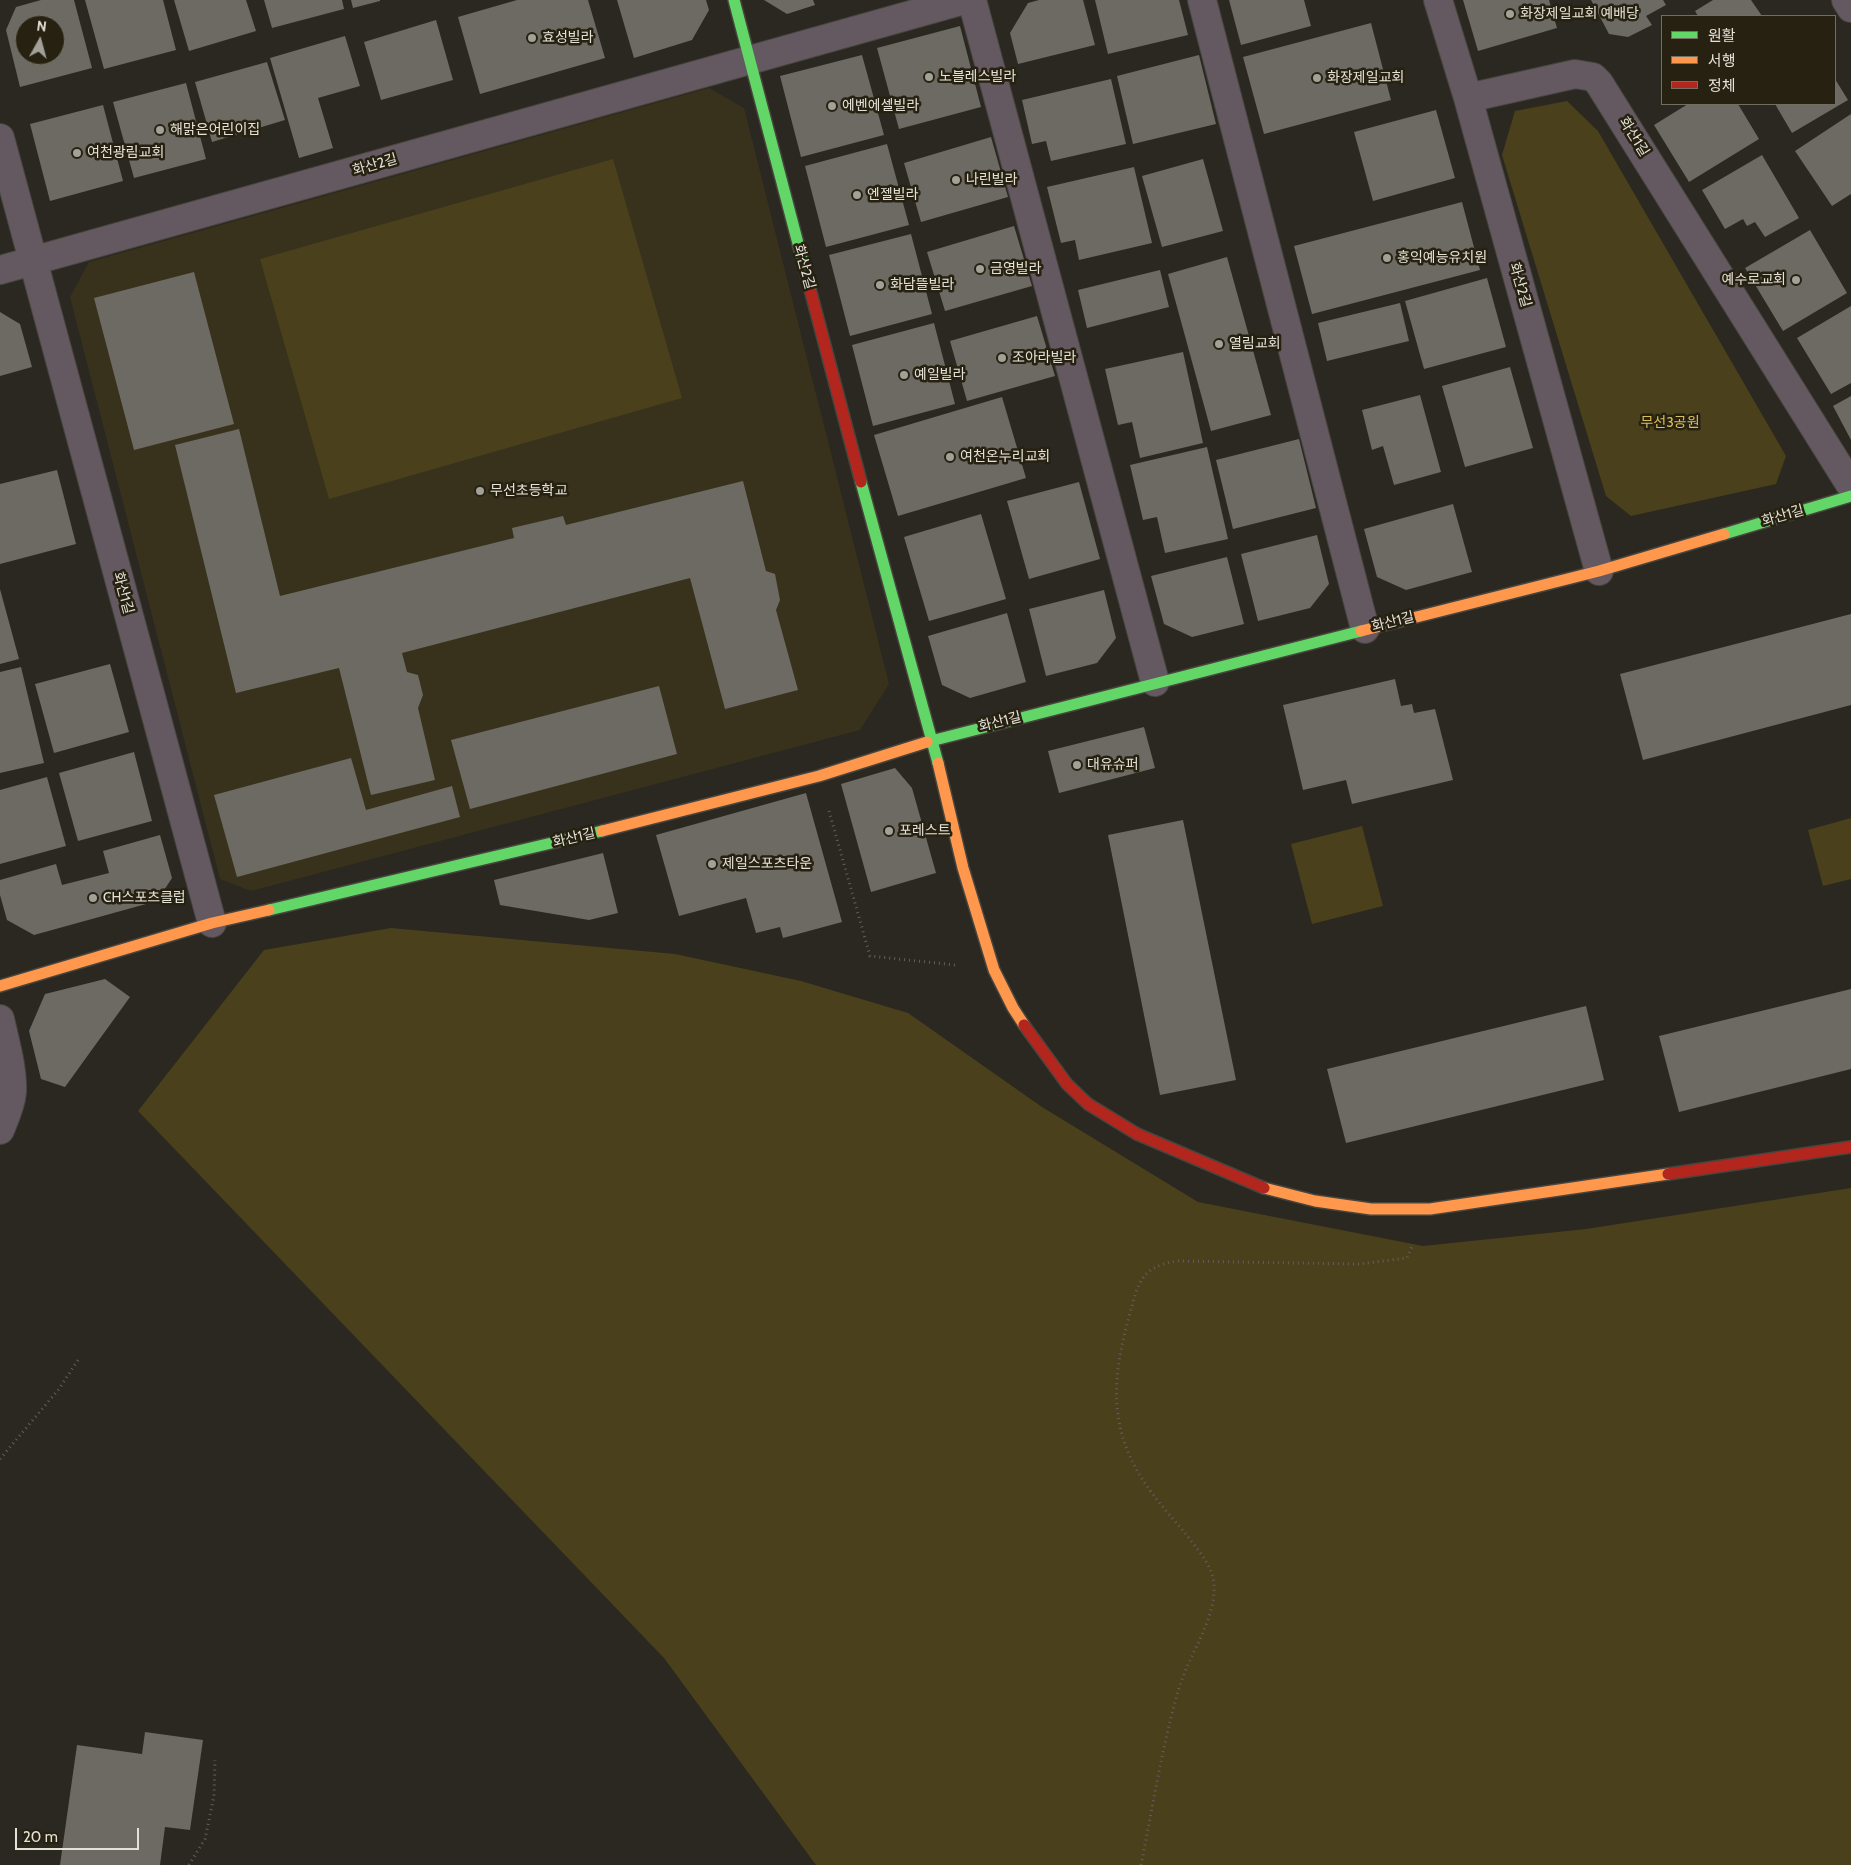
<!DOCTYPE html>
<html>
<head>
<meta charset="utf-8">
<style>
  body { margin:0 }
  #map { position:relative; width:1851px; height:1865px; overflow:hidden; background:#2a2820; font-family:Cabin,"Noto Sans KR",sans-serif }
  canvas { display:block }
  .legend { position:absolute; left:1661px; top:15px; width:175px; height:90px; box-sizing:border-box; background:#262111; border:1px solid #726e60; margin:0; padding:6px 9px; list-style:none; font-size:15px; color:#e4e1d7 }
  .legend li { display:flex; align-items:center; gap:10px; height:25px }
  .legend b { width:25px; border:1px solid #726e60 }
  .north { position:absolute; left:15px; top:15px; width:50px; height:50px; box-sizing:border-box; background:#262111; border:1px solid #726e60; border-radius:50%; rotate:7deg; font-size:14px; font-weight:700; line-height:20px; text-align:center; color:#e4e1d7 }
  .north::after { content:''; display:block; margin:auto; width:18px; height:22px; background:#a3a097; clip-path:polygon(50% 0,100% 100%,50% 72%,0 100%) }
  .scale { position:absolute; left:15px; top:1828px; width:124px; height:22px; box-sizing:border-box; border:2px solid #e4e1d7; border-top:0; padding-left:6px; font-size:15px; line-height:18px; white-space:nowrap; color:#e4e1d7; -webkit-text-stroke:4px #262111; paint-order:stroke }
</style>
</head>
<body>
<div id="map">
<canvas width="1851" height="1865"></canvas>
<ul class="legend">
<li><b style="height:6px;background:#63d668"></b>원활</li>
<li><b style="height:6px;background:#ff974d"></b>서행</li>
<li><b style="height:6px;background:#b3261e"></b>정체</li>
</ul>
<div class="north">N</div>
<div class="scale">20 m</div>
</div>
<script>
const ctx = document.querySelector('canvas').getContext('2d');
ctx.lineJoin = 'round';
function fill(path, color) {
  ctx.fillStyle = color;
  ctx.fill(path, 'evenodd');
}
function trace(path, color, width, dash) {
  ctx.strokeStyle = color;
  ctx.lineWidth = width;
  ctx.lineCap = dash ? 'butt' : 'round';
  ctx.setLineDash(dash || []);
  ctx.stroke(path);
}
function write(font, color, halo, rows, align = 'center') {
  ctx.font = font + ' Cabin,"Noto Sans KR",sans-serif';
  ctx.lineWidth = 5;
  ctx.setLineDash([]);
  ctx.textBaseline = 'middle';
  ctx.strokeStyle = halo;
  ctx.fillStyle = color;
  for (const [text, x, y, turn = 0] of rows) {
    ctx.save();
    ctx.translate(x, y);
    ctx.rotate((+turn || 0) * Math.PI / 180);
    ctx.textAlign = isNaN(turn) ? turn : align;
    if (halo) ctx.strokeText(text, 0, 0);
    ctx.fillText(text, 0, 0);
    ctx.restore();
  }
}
fill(new Path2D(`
  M709,88L744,108L889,684L860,730L251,891L220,879L70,297L89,262Z`), '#38321d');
fill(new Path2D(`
  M1567,101L1598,131L1786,456L1776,484L1631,516L1606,496L1502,155L1515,111Z
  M613,159L682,398L329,499L260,259Z
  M1851,818V879L1823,886L1808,830Z
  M1362,826L1383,906L1312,924L1291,844Z
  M391,928L675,954L801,981L908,1013L1042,1107L1198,1202L1423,1246L1586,1229L1851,1188V1865H816L664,1658L138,1111L264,950Z`), '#4a401b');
fill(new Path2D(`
  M41,0H74L92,68L20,87L6,30L16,7ZM25,25H55V55H25Z
  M85,0H163L176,50L104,69Z
  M174,0H246L256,31L189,51Z
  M264,0H342L344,9L272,28Z
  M351,0H380V1L353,8Z
  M517,0H588L605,58L480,94L458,17Z
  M617,0H706L709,10L692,40L634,58Z
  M764,0H813L815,5L787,14Z
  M1039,0H1083L1095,45L1018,64L1010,33L1028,3Z
  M1095,0H1179L1188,35L1108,54Z
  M1229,0H1304L1311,26L1241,45Z
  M1463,0H1549L1557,28L1478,51Z
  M1591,0H1663L1666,5L1646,16L1652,25L1628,37L1609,34Z
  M1713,0H1751L1762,16H1698L1695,11Z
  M436,20L453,80L381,100L364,42Z
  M1371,23L1391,100L1264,134L1243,57Z
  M960,26L981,107L899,129L877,48Z
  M345,36L360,86L318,98L333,148L299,158L270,58Z
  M862,55L884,135L801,157L780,76Z
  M1199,55L1216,124L1133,144L1117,76Z
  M267,62L285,120L212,142L195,82Z
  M1111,79L1126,144L1051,161L1046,141L1032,144L1022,100Z
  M1835,79L1848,100L1792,133L1775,104H1835Z
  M186,83L206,159L134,178L113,102Z
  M1688,104H1738L1759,139L1689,182L1654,125Z
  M103,105L123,181L50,201L30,124Z
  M1436,110L1455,178L1373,201L1354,132Z
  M1851,114V194L1832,206L1795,151Z
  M991,137L1008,197L921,222L904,163Z
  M887,144L909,225L826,247L805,166Z
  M1762,155L1799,218L1765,237L1755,222L1747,226L1743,219L1725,229L1702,190Z
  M1203,159L1223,231L1162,247L1142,176Z
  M1134,167L1152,243L1079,260L1075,240L1061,243L1047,187Z
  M1462,202L1480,270L1312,314L1294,246Z
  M1014,226L1032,286L945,311L927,252Z
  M1810,230L1847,293L1783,331L1745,268Z
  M911,234L932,314L850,336L829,255Z
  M1227,257L1271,415L1211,431L1168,274Z
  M1160,270L1169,307L1087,328L1078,290Z
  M194,272L234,424L134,450L94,298Z
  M1487,278L1506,347L1424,369L1405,301Z
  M1400,303L1409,341L1327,361L1318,323Z
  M1851,306V383L1831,394L1797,338Z
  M0,312L20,324L32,367L0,376Z
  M1037,316L1055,376L967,401L950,341Z
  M934,323L955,404L873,426L852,345Z
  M1183,352L1203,443L1140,458L1132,422L1118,425L1105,369Z
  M1510,367L1533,448L1465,467L1442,386Z
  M1420,395L1441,472L1394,485L1383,446L1372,450L1362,410Z
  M1851,396V440L1833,406Z
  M1002,397L1026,478L898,516L874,435Z
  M239,429L280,596L514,538L512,528L563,516L566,525L743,481L766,571L775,574L780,600L776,610L798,690L725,709L690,578L402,653L407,672L418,675L423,695L418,708L435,780L371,795L339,668L236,693L175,445Z
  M1299,439L1316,508L1233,529L1216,460Z
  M1207,447L1228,539L1165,553L1157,517L1143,520L1130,465Z
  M57,470L76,544L0,564V484Z
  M1079,482L1100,559L1029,579L1007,501Z
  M1453,504L1472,572L1406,590L1377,577L1364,529Z
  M981,514L1006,599L929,621L904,537Z
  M1317,535L1329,584L1310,608L1258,621L1241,554Z
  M1227,557L1244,624L1192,637L1164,624L1151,576Z
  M0,589L19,659L0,664Z
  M1104,590L1116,638L1097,663L1046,676L1029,609Z
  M1007,613L1026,682L970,698L942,685L928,636Z
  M1851,614V705L1643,760L1620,674Z
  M110,664L129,732L54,753L35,684Z
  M21,667L44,763L0,773V672Z
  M1395,679L1401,706L1412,704L1414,713L1435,709L1453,780L1352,804L1346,780L1303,790L1283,705Z
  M659,686L677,754L470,809L451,740Z
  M1144,727L1155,768L1059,793L1048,751Z
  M134,752L152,821L78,841L59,773Z
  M351,758L366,810L452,786L460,817L237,877L214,795Z
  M895,768L912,788L936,873L871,892L841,784Z
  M47,777L66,846L0,864V790Z
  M806,793L842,922L783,938L780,927L756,933L746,898L679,916L656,835Z
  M1183,820L1236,1080L1160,1095L1108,835Z
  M160,835L172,878L157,901L34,935L7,920L0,895V880L56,864L62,885L109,873L103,851Z
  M603,853L618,913L589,920L500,905L494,880Z
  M105,979L130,997L65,1087L41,1079L29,1031L45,994Z
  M1851,989V1069L1679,1112L1659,1036Z
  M1586,1006L1604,1080L1346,1143L1327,1069Z
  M145,1732L203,1740L190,1830L165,1827L160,1865H60L77,1745L142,1754Z`), '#6c6a63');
const street = new Path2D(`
  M972,0L1155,682
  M1202,0L1365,629
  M1438,0L1468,98L1599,571
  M1846,0L1851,8
  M1468,98L1575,74L1593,77L1599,83L1851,486
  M0,138L212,923
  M0,270L964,0
  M0,1019C5,1042 13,1068 12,1092C11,1105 5,1118 0,1130`);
const fast = new Path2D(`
  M734,0L810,289
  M861,482L938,763
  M1724,534L1851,496
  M927,742L1361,631
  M269,910L602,831`);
const slow = new Path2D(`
  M1361,631L1599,571L1724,534
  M938,763L963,868L994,970L1013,1008L1024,1025
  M602,831L819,776L927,742
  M0,986L212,923L269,910
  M1264,1188L1315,1201L1371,1209H1430L1668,1174`);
const jam = new Path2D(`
  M810,289L861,482
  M1024,1025L1067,1084L1088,1104L1137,1134L1264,1188
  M1668,1174L1851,1147`);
trace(street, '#47453e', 30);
trace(fast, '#47453e', 14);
trace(slow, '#47453e', 14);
trace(jam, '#47453e', 14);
trace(new Path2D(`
  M829,811L870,956L955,965
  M0,1459L59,1389L80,1357
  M189,1865L205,1839L214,1796L215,1760
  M1141,1865C1153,1806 1162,1746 1179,1688C1189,1655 1216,1619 1214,1585C1213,1565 1196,1548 1185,1533C1170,1515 1153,1497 1141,1477C1108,1424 1113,1374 1129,1317C1138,1284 1140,1266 1178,1261L1359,1264L1407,1258L1412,1246`), '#655e60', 3, [1, 4]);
trace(street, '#645861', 28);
trace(fast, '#63d668', 11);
trace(slow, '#ff974d', 11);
trace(jam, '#b3261e', 11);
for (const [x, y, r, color] of [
  [1510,14,5,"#a3a097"],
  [532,38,5,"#a3a097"],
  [929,77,5,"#a3a097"],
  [1317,78,5,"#a3a097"],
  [832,106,5,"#a3a097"],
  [160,130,5,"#a3a097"],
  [77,153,5,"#a3a097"],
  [956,180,5,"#a3a097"],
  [857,195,5,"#a3a097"],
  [1387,258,5,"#a3a097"],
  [980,269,5,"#a3a097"],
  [1796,280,5,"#a3a097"],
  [880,285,5,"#a3a097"],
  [1219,344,5,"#a3a097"],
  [1002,358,5,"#a3a097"],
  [904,375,5,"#a3a097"],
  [950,457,5,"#a3a097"],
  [480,491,5,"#a3a097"],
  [1077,765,5,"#a3a097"],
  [889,831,5,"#a3a097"],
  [712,864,5,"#a3a097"],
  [93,898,5,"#a3a097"]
]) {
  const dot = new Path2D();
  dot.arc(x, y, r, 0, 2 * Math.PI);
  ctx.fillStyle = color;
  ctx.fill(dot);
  trace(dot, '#262111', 2);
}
write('14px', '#e4e1d7', '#262111', [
  ["화장제일교회 예배당",1520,14],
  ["효성빌라",542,38],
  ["노블레스빌라",939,77],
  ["화장제일교회",1327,78],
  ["에벤에셀빌라",842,106],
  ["해맑은어린이집",170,130],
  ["여천광림교회",87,153],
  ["나린빌라",966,180],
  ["엔젤빌라",867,195],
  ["홍익예능유치원",1397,258],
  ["금영빌라",990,269],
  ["예수로교회",1786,280,"right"],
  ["화담뜰빌라",890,285],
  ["열림교회",1229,344],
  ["조아라빌라",1012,358],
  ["예일빌라",914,375],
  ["여천온누리교회",960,457],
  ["무선초등학교",490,491],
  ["대유슈퍼",1087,765],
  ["포레스트",899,831],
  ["제일스포츠타운",722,864],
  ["CH스포츠클럽",103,898]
], 'left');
write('14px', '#e4e1d7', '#262111', [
  ["화산1길",1634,137,58],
  ["화산2길",375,165,-16],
  ["화산2길",804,267,75],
  ["화산2길",1520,285,74],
  ["화산1길",1783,516,-16],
  ["화산1길",123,593,75],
  ["화산1길",1393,622,-14],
  ["화산1길",1000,722,-14],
  ["화산1길",574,838,-13]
]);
write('14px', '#d9bf5a', '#262111', [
  ["무선3공원",1670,423]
]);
</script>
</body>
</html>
